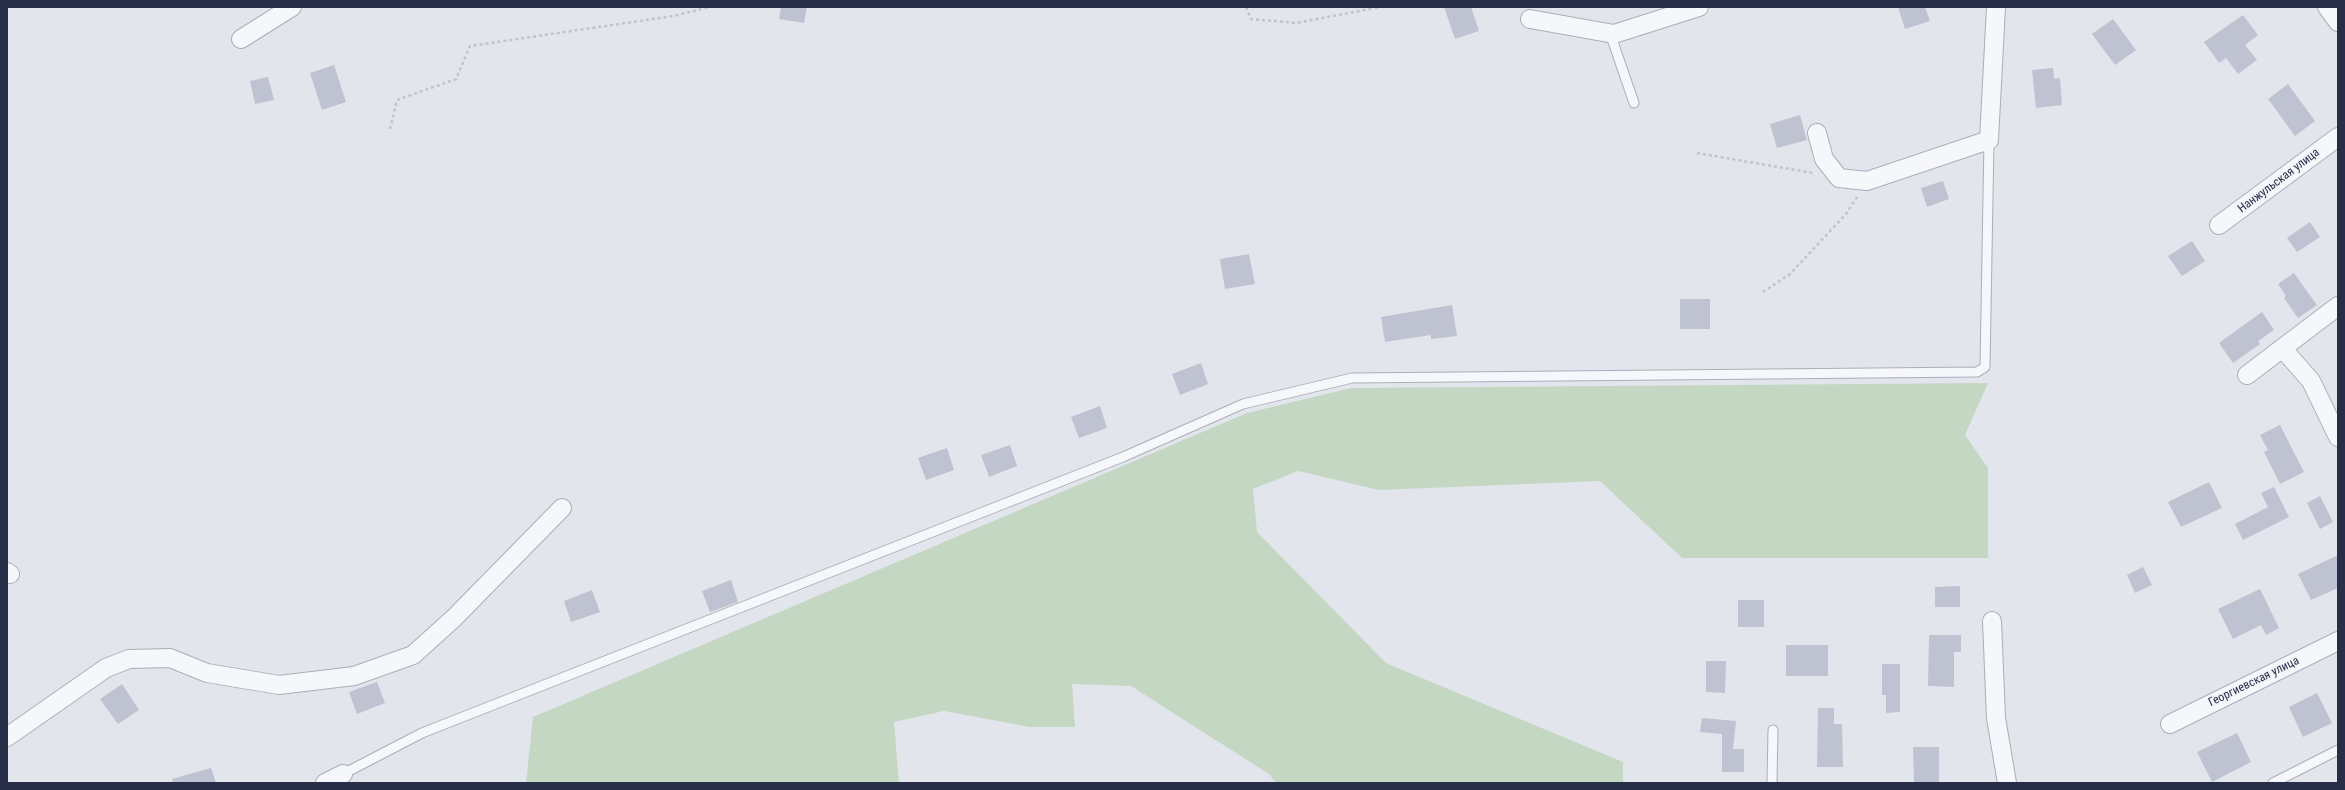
<!DOCTYPE html>
<html>
<head>
<meta charset="utf-8">
<style>
  body { margin:0 }
  #map { position:relative; width:2345px; height:790px; overflow:hidden; background:#e3e5ec; font-family:"Roboto Condensed",sans-serif }
  canvas { display:block }
  .frame { position:absolute; inset:0; border:8px solid #282e47; pointer-events:none }
</style>
</head>
<body>
<div id="map">
<canvas width="2345" height="790"></canvas>
<div class="frame"></div>
</div>
<script>
const ctx = document.querySelector('canvas').getContext('2d');
ctx.lineJoin = 'round';
function fill(path, color) {
  ctx.fillStyle = color;
  ctx.fill(path, 'evenodd');
}
function trace(path, color, width, dash) {
  ctx.strokeStyle = color;
  ctx.lineWidth = width;
  ctx.lineCap = dash ? 'butt' : 'round';
  ctx.setLineDash(dash || []);
  ctx.stroke(path);
}
function write(font, color, halo, rows, align = 'center') {
  ctx.font = font + ' "Roboto Condensed",sans-serif';
  ctx.lineWidth = 4;
  ctx.setLineDash([]);
  ctx.textBaseline = 'middle';
  ctx.strokeStyle = halo;
  ctx.fillStyle = color;
  for (const [text, x, y, turn = 0] of rows) {
    ctx.save();
    ctx.translate(x, y);
    ctx.rotate((+turn || 0) * Math.PI / 180);
    ctx.textAlign = isNaN(turn) ? turn : align;
    if (halo) ctx.strokeText(text, 0, 0);
    ctx.fillText(text, 0, 0);
    ctx.restore();
  }
}
fill(new Path2D(`
  M1988,383L1965,435L1988,468V558H1682L1600,481L1379,490L1298,471L1253,489L1257,532L1386,663L1623,762V783H1276L1269,774L1131,686L1072,684L1075,727H1030L944,711L894,722L899,783H526L533,717L1247,413L1351,388Z`), '#c4d7c3');
fill(new Path2D(`
  M781,7H807L804,23L779,19Z
  M1444,7H1471L1479,31L1455,39Z
  M1898,7H1925L1930,21L1905,29Z
  M2243,15L2258,35L2245,45L2257,60L2238,74L2226,58L2219,63L2204,42Z
  M2113,19L2136,50L2115,65L2092,34Z
  M334,65L346,102L322,110L310,73Z
  M2053,68L2054,79L2060,78L2062,105L2036,108L2032,70Z
  M268,77L274,100L255,104L250,81Z
  M2288,84L2315,121L2295,136L2268,99Z
  M1800,115L1807,140L1777,148L1770,124Z
  M1943,181L1949,199L1927,207L1921,188Z
  M2310,222L2320,237L2297,252L2287,238Z
  M2192,241L2205,261L2182,276L2168,256Z
  M1249,254L1255,284L1225,289L1220,259Z
  M2294,273L2317,305L2298,318L2284,298L2286,296L2278,284Z
  M1680,299H1710V329H1680Z
  M1452,305L1457,336L1431,339V335L1385,342L1381,317Z
  M2262,312L2274,330L2258,341L2260,344L2233,363L2219,343Z
  M1201,363L1208,384L1180,395L1172,374Z
  M1100,406L1107,428L1079,438L1071,417Z
  M2280,425L2304,472L2280,484L2264,452L2268,450L2260,435Z
  M1010,445L1017,466L989,477L981,455Z
  M947,448L954,470L926,480L918,458Z
  M2209,482L2222,508L2181,527L2168,502Z
  M2274,487L2289,517L2243,540L2235,524L2268,507L2261,493Z
  M2320,496L2333,522L2320,529L2307,503Z
  M2338,555V588L2311,600L2298,574Z
  M2143,567L2152,585L2135,593L2127,575Z
  M731,580L738,602L710,612L702,591Z
  M1960,586V607H1935V587Z
  M2260,589L2279,628L2266,635L2261,625L2233,639L2218,609Z
  M592,590L600,612L571,622L564,601Z
  M1738,600H1764V627H1738Z
  M1929,635H1961V652H1954V687L1928,686Z
  M1786,645H1828V676H1786Z
  M1706,661H1726L1725,693L1706,692Z
  M1882,664H1900V712L1886,713V695H1882Z
  M377,682L385,703L357,714L349,692Z
  M122,684L139,710L118,724L100,699Z
  M2317,693L2332,723L2303,737L2289,707Z
  M1818,708H1834V724H1842L1843,767H1817Z
  M1702,718L1736,721L1733,749H1744V772H1722V734L1700,732Z
  M2237,733L2251,762L2212,782L2197,752Z
  M1913,747H1939V783H1914Z
  M211,768L216,783H173L172,779Z`), '#bfc2d0');
const service = new Path2D(`
  M1610,33L1634,103
  M343,774L422,733L1123,457L1243,404L1352,378L1977,372L1985,367L1989,140
  M1772,783L1773,730
  M2273,783L2338,750`);
const minor = new Path2D(`
  M2327,7L2338,22
  M1530,19L1614,34L1699,7
  M241,39L292,7
  M1817,133L1824,159L1839,178L1867,181L1989,140L1996,7
  M2219,225L2338,137
  M2283,349L2311,381L2338,437
  M2247,375L2338,306
  M7,572L10,574
  M1992,621L1996,718L2007,783
  M2170,724L2338,641
  M7,737L106,668L129,659L170,658L207,673L279,685L354,676L413,655L454,618L562,508
  M325,783L343,774`);
trace(service, '#abaeba', 11);
trace(minor, '#abaeba', 20);
trace(new Path2D(`
  M1246,7L1251,19L1296,23L1380,7
  M390,129L397,100L456,79L470,46L673,16L710,7
  M1697,153L1813,173
  M1763,292L1790,274L1846,214L1857,197`), '#c0c3cb', 2.5, [3, 3]);
trace(service, '#f6f7fa', 9);
trace(minor, '#f6f7fa', 18);
write('12px', '#282e47', '#f3f4f9', [
  ["Нанжульская улица",2279,181,-37],
  ["Георгиевская улица",2254,682,-26]
]);
</script>
</body>
</html>
